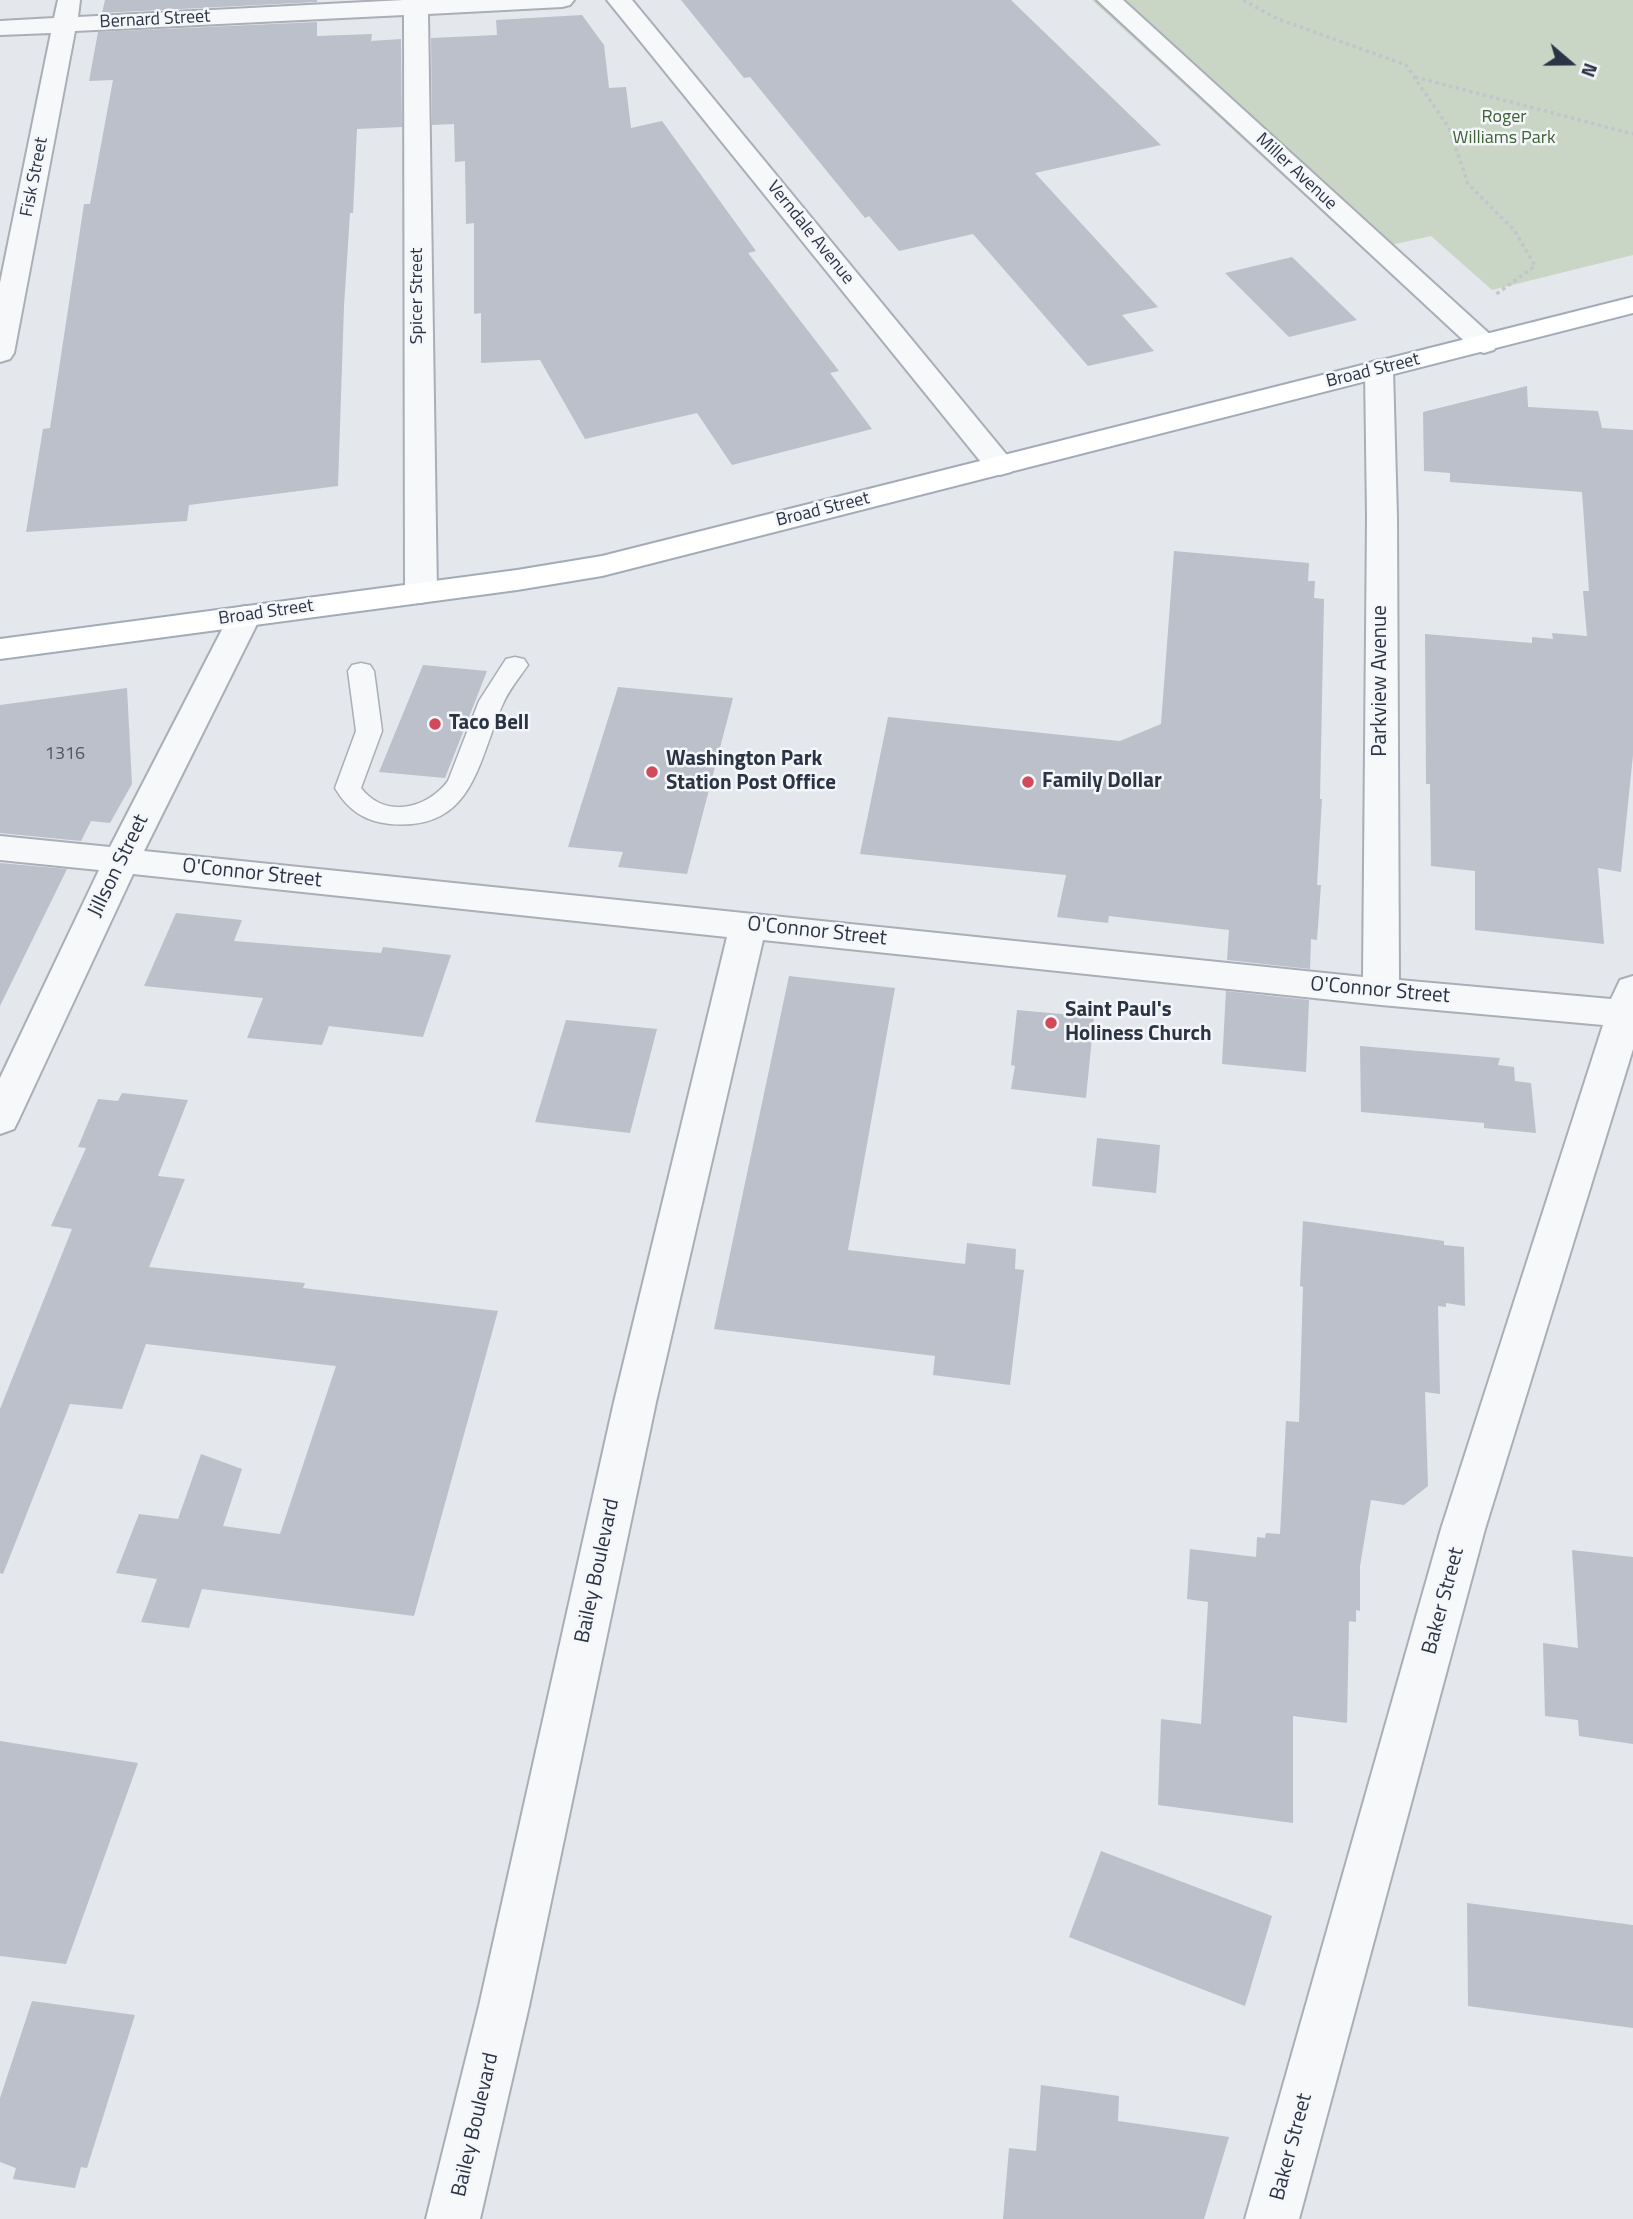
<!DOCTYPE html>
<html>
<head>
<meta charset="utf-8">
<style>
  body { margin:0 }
  #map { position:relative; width:1633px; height:2219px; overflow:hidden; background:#e4e7ec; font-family:"Titillium Web",sans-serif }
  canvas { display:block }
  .north { position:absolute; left:1535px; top:28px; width:70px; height:70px; -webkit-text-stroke:5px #f4f6f9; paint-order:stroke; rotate:110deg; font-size:19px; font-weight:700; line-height:28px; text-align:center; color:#2b3445 }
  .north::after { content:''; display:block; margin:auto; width:24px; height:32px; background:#2b3445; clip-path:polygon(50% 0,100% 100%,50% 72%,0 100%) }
</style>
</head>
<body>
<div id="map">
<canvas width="1633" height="2219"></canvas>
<div class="north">N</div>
</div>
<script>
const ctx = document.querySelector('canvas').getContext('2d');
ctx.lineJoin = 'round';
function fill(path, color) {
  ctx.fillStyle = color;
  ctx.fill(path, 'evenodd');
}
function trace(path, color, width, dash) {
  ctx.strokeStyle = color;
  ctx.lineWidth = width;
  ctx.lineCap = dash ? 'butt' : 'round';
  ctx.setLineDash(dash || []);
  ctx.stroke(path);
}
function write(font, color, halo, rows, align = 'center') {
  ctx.font = font + ' "Titillium Web",sans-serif';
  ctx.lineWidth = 5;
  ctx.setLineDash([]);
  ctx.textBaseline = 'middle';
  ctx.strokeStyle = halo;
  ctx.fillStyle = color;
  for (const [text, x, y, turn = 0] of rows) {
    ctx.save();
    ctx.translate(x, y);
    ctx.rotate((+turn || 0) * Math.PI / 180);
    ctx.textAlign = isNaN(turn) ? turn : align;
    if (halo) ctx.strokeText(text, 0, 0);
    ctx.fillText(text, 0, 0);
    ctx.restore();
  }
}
fill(new Path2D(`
  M1092,0H1633V255L1492,290L1431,236L1373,249L1346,234Z`), '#c9d6c5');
fill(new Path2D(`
  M105,0H317V2L102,13Z
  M681,0H1011L1161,145L1035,173L1158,307L1122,315L1154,351L1088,366L973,234L899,251L869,216L865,218L750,77L744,78Z
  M582,15L604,45L609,88L626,87L631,128L662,121L756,251L748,253L839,371L830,373L872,429L732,465L697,413L585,439L540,360L481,363V313L474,314V223L466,224L465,161L455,162L454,124L432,125L431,38L497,35L496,20Z
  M317,22V36L372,34L371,41L401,39L402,127L357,129L353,213H350L344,306L338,486L189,505L187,521L26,532L43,429L50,428L84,204H90L113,80L89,81L98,32Z
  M1292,257L1357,320L1289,337L1225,273Z
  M1527,386L1528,407L1598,411L1602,428L1633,430V755L1621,872L1598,868L1604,944L1475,930V871L1431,866L1430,784H1426L1425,634L1532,643V637L1553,639L1552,633L1587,636L1583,591H1589L1582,492L1450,482V473L1424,471L1423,412Z
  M1174,551L1309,563L1308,581H1315L1314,598L1324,599L1320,799H1322L1317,885H1321L1317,940L1311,939L1310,969L1227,960L1229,930L1109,916L1108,923L1057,917L1066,875L860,854L888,717L1120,741L1161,724Z
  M423,665L487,671L445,778L379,772Z
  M618,687L733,698L687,874L618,867L623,852L568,847Z
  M127,688L132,784L110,823L91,821L81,841L0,833V705Z
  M0,863L67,869L0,1006Z
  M176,913L242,920L234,941L381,953L383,947L451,955L423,1037L329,1026L322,1045L247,1038L263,998L144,986Z
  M789,976L895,988L848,1250L965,1264L967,1243L1016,1249L1015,1269L1024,1270L1010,1385L933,1375L935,1356L714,1329Z
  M1226,991L1309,1000L1306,1072L1222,1064Z
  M1017,1010L1094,1017L1086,1098L1011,1089L1015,1066L1011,1065Z
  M566,1020L657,1029L630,1133L535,1122Z
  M1360,1046L1500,1058L1498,1065L1514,1067L1515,1081L1531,1083L1536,1133L1484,1128V1123L1361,1112Z
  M122,1093L188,1100L158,1176L185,1179L149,1267L305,1283L303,1288L498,1311L414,1616L202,1589L189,1628L141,1622L157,1579L116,1573L139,1514L178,1519L201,1454L242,1469L223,1526L280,1534L336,1366L146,1344L122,1409L70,1404L3,1574L0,1573V1409L72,1229L51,1226L86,1148L78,1147L98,1099L118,1101Z
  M1097,1138L1160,1145L1156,1193L1092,1186Z
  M1303,1221L1444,1241V1245L1464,1247L1465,1306L1446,1303V1307L1438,1306L1440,1394L1425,1392L1428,1486L1404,1505L1371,1500L1360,1566V1611L1356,1610V1622L1349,1621L1347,1723L1293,1716V1823L1158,1805L1161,1719L1201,1724L1208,1602L1187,1599L1190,1549L1256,1557L1257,1537L1265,1538L1266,1533L1280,1534L1286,1421L1299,1422L1303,1287L1300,1286Z
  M1572,1550L1633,1557V1744L1579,1736L1578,1720L1545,1716L1543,1643L1578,1648Z
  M0,1741L138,1763L66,1964L0,1956Z
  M1101,1851L1272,1916L1245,2006L1069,1937Z
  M1467,1903L1633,1925V2028L1468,2006Z
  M32,2001L135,2015L87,2168L81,2167L75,2188L13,2179L16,2168L0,2162V2098Z
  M1041,2085L1119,2096L1118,2121L1229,2137L1204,2219H1003L1009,2148L1036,2151Z`), '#bbc0ca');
const lane = new Path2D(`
  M515,657L524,659L528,665C519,678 508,691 502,706C477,764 473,831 390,824C364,821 348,810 335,788L356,731L348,671L352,665L361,663L370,665L374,671L382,731L361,788C385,819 427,809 448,781L479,701L506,659Z`);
const street = new Path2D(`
  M58,0H80L78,17L404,0H574L570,5L562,7L428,14L437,593L432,600L421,603L410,600L405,593L404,15L75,31L14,353L10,359L0,362V283L51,33L0,35V21L54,18Z
  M607,0H632L1011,460L1015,466L1011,472L1000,475L989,472Z
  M1097,0H1123L1494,338L1498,344L1494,350L1484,353L1474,350Z
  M1379,360L1389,363L1393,369L1397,517L1399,980L1611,999L1620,980L1633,976V1049L1485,1529L1299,2219H1245L1441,1529L1603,1025L1381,1005L763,940L656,1402L529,2006L480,2219H426L479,2006L614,1402L727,937L133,874L19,1119L14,1129L0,1134V1078L99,870L0,860V836L110,847L229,616L234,609L245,606L256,609L261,616L144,851L1363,977L1367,517L1365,369L1369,363Z`);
const primary = new Path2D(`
  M1633,297V313L602,576L517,590L0,659V639L517,570L602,556Z`);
trace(lane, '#a9aeb7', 3);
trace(street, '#a9aeb7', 4);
trace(primary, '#a3abb8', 4);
trace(new Path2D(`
  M1243,0L1278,19L1406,65L1449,128L1468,184L1515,231L1535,266L1495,295
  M1415,77L1633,134`), '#c2c5cb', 3.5, [3.5, 3.5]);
fill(lane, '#f7f8fa');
fill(street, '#f7f8fa');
fill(primary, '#fff');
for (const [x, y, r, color] of [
  [435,724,7,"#d1495b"],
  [652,772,7,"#d1495b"],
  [1028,782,7,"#d1495b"],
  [1051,1023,7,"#d1495b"]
]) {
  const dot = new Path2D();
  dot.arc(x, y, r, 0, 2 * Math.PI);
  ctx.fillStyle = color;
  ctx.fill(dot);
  trace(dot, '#f4f6f9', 2.5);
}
write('18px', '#2b3445', '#f4f6f9', [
  ["Bernard Street",155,20,-3],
  ["Miller Avenue",1296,172,43],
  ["Fisk Street",35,177,-79],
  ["Verndale Avenue",810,233,51],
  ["Spicer Street",418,296,-90],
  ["Broad Street",1373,371,-14],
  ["Broad Street",823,510,-14],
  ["Broad Street",266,613,-8]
]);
write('18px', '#3f6138', '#f4f6f9', [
  ["Roger",1504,118],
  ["Williams Park",1504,139]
]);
write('18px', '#4f5766', null, [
  ["1316",65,755]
]);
write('21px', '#2b3445', '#f4f6f9', [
  ["Parkview Avenue",1381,681,-90],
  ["Jillson Street",119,866,-64],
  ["O'Connor Street",252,874,6],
  ["O'Connor Street",817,932,6],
  ["O'Connor Street",1380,991,5],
  ["Bailey Boulevard",598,1571,-78],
  ["Baker Street",1444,1601,-75],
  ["Bailey Boulevard",476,2125,-77],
  ["Baker Street",1292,2147,-75]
]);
write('bold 21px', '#2b3445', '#f4f6f9', [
  ["Taco Bell",449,724],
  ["Washington Park",666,760],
  ["Station Post Office",666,784],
  ["Family Dollar",1042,782],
  ["Saint Paul's",1065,1011],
  ["Holiness Church",1065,1035]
], 'left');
</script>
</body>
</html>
